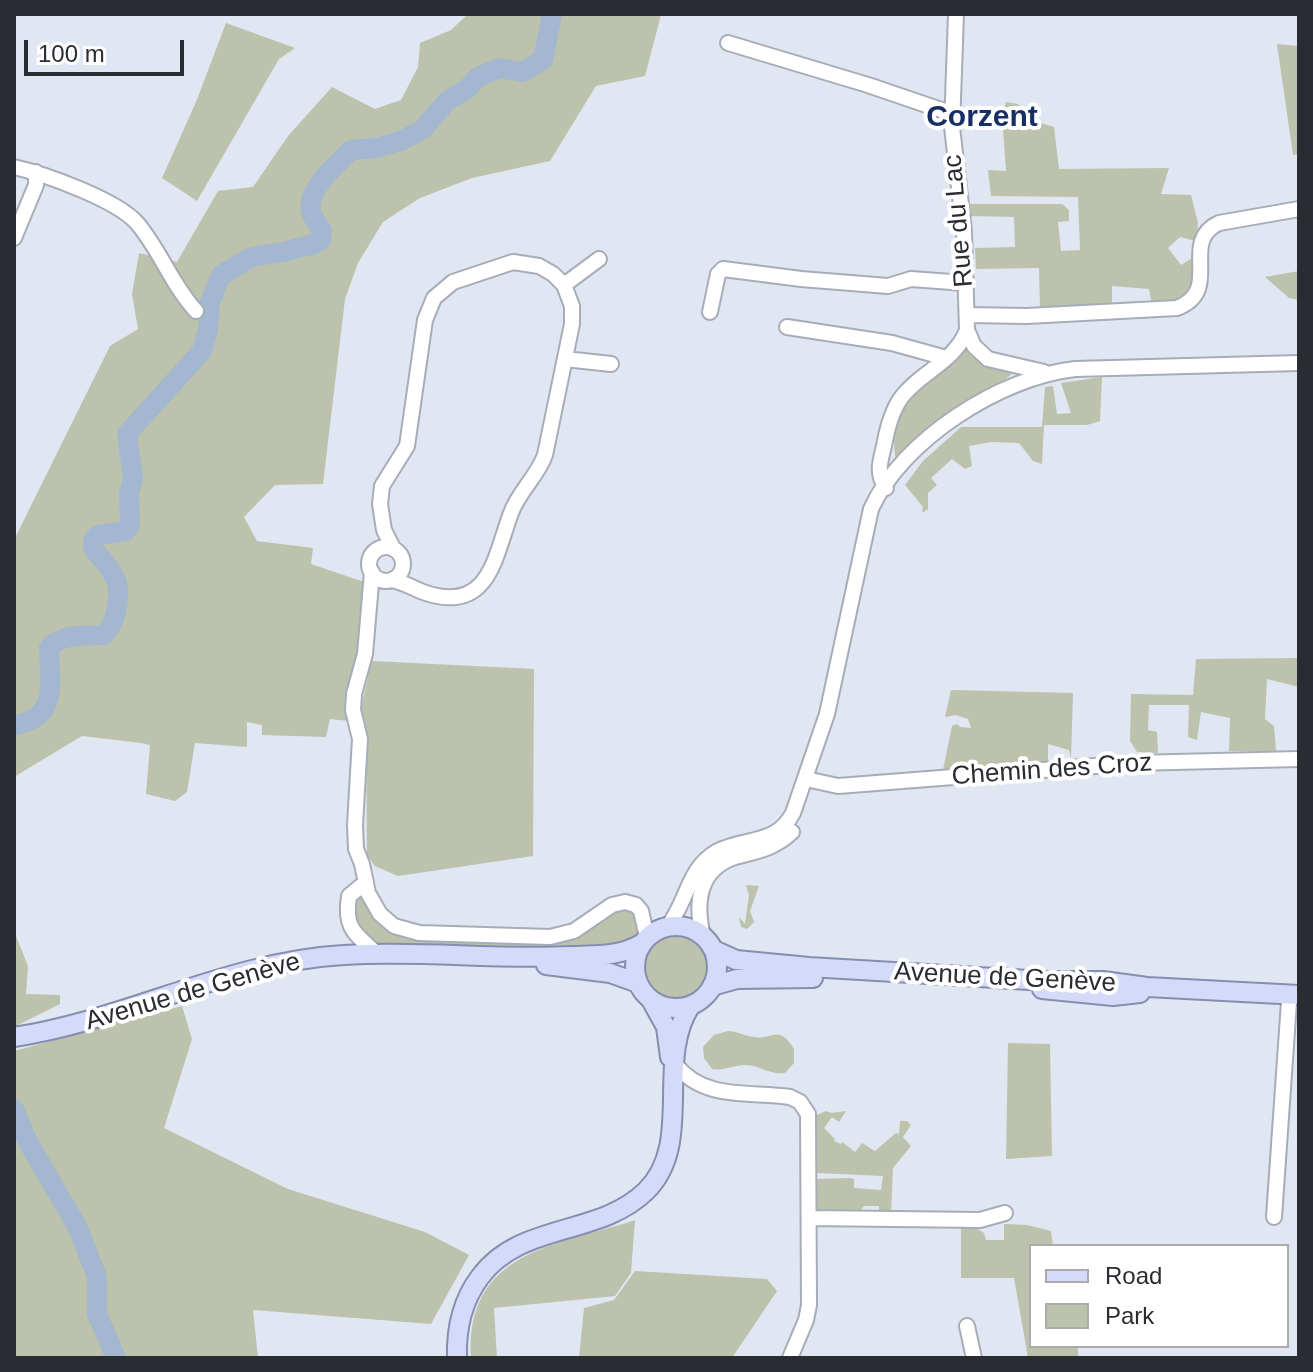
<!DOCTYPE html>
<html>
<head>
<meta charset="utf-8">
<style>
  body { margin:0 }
  #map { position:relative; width:1313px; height:1372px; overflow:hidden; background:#e0e7f2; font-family:Helvetica,sans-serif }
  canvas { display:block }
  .frame { position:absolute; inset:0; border:16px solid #292c30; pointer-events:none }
  .legend { position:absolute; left:1029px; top:1244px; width:260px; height:104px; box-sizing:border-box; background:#fff; border:2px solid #a9abac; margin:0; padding:10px 14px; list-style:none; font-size:24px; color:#292c30 }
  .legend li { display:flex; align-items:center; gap:16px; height:40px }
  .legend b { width:40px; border:2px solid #a9abac }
  .scale { position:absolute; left:24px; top:40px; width:160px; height:36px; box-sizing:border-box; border:4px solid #292c30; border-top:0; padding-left:10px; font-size:24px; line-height:28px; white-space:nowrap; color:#292c30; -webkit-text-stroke:6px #fff; paint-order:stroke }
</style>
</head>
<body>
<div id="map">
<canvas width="1313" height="1372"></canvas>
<div class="frame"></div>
<ul class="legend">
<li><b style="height:10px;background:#d4daf8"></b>Road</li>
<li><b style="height:22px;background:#bcc2ac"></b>Park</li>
</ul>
<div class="scale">100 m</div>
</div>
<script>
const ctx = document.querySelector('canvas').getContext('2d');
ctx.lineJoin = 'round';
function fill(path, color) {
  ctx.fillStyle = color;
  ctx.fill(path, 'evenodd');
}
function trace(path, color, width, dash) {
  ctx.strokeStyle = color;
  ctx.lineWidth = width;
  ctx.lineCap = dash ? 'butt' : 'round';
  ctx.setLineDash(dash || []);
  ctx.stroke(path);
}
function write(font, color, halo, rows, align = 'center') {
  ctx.font = font + ' Helvetica,sans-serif';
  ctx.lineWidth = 8;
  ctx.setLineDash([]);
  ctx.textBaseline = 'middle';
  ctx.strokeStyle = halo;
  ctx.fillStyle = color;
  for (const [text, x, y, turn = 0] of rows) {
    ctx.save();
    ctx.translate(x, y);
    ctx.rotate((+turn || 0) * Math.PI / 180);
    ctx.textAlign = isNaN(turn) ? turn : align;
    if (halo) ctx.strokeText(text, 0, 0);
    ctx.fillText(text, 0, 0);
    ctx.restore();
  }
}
fill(new Path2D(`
  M468,14L661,15L645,76L596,86L550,161L472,178L420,198L383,222L358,263L345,299L323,484L275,485L244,517L257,541L313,548L311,564L367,583L359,660L349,721L330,719L326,737L262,735V725L247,722V747L195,743L187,792L175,801L146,794L150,745L141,743L82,736L14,777V540L110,346L138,329L132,294L139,253L177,262L218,191L253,187L288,136L332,87L375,109L401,100L418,67L420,43L451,30Z
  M226,23L295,48L279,59L197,201L162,178L196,102Z
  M1277,44L1299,46V154L1293,155Z
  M1006,102L1018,104L1031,120L1054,127L1059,169L1169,168L1161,194L1191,195L1198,223L1196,241L1180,237L1168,248L1181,265L1191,259L1196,280C1186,299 1174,303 1152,305L1149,289L1112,286V308H1040L1039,268L976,269L975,248L1015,247L1014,217L971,216L970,204H1062L1069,210V221L1058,222L1061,251L1080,250L1078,197L991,196L988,170L1006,171L1002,116Z
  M1299,271V300L1289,298L1265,277Z
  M967,344L1014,372L1000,384L955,411L896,461C894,447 892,430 897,417C905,391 947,362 967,344Z
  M1102,377L1100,421L1087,425H1044L1042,464L1033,461L1019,443L992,442L969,446L972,466L965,469L952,459L931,478L937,485L928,493V509L922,513L923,507L905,485L923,461L961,427H1042L1045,387L1053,386L1057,414L1071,413L1061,383Z
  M1299,658V687L1267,679L1265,719L1274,726L1276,751H1229L1230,718L1201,712L1197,740L1188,737L1189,705H1149L1148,730L1157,732L1158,753L1137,752L1130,741L1131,694L1193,695L1196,659Z
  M372,661L534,669L533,856L398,876L375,866L367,855L366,727L361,707Z
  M951,690L1073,693L1071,759L1069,750L1048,744V761L943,770L952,726L957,724L960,727L971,728L968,719L956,715L945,717Z
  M746,885L759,886L750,911L754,922L747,929L741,927L739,917L745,924L749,895Z
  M360,891L391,928L556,941L614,907L633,908L640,932L635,939L620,949L613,944L515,947L373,943L354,928L352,904Z
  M14,931L28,966L26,994L60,995V1004L14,1027Z
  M642 967a34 34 0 1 1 68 0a34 34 0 1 1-68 0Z
  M182,1006L192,1039L164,1128L288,1189L425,1232L469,1255L431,1324L253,1310L258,1358H14V1051Z
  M728,1031C737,1031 745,1036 754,1037C772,1041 778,1023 794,1049V1063L785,1073C769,1075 760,1065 745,1065C733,1065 725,1071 712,1069L704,1058L703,1047L714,1035Z
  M1008,1043L1050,1044L1052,1156L1006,1159Z
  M826,1111L831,1113L846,1111L839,1122L832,1117L824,1128L835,1139L834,1141L841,1144L842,1142L855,1152L862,1143L875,1151L896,1133L899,1134L900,1121H907L911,1125L903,1137L911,1146L893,1168L891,1214L879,1215V1206H864L858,1214H821L817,1211V1179L849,1178L854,1179V1188L881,1190L883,1176L817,1173V1115Z
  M635,1220L631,1273L615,1296L494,1308L497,1358H471C465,1250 557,1246 635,1220Z
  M961,1224H970L984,1233L986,1240H1004V1224L1027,1225L1051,1231L1053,1246H1031V1346H1077L1079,1358H1028L1014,1278H961Z
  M635,1271L767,1279L777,1291L732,1358H579L584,1308L614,1300Z`), '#bcc2ac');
trace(new Path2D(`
  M14,725C59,719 50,682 49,648C62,633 86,636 104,635C113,625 115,618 117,606C123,579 109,568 93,548V541L98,535L126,531L130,525L129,494L133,477L127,434L202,351L208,330L210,302L221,275L252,257L283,252L314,244L321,240L322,231C319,226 314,220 312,214C303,192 337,164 351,150L376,148L403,140L423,129L447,101L466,90L478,77L499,68L522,72L543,60L552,14
  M14,1109L28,1142L78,1228L97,1277V1314L116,1358`), '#a3b8d0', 20);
const minor = new Path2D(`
  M956,14L952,127L964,231L967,330L974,346L988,359L1044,372
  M728,43L868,85L953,114
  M14,167C45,174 117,200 137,223C160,250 172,285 196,311
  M14,238L36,185V172
  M564,285L599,259
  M710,312L718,274L723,269L801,279L888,286L911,279L965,283
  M967,315L1027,316L1177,308C1224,290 1178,242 1219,223L1299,209
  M787,327L892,343L946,358
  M565,359L611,364
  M886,488C876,474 880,462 884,446C887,429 891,412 901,398C920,372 955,362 967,330
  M369 564a17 17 0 1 1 34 0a17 17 0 1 1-34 0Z
  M372,572L365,654L354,694L353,710L360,739L355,825L356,849L362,864L368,893L380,914L394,926L419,933L550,937L574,931L612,905L625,902L636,905L641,911L647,937
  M392,580C404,582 414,589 426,593C490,614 495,555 511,513C519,491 537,477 545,455L572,324V306L564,285L553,274L539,266L513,262L453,282L434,298L425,320L407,446L382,486L380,504L384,530L393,548
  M806,779L838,786L1133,763L1299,759
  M366,882L349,896C344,928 354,933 376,953
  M668,926C687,902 688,868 716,852C744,837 776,846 793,813L827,714L871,509C902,440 1001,377 1075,369L1299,363
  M703,936C695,904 698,869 735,857C757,851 774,849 792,832
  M675,1064C704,1101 749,1091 790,1097L800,1102L808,1114L809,1305L806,1320L790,1358
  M1274,1217L1289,1002
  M809,1218L980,1220L1005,1213
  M967,1326L974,1358`);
const major = new Path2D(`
  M635 967a41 41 0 1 1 82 0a41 41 0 1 1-82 0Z
  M714,950L736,960L809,967L1046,981H1103L1147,987L1299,995
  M546,965L610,973L638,983
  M712,986L737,979L813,978
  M1042,989L1113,996L1140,993
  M651,1000L666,1027L670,1057
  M14,1037C126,1020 230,961 344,955C420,950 494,960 570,956C594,955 619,957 641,944
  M457,1358C456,1328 462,1301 480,1277C520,1222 599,1237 646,1191C695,1143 654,1060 691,1005`);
trace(minor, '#a7adb7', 18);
trace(major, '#868eaf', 22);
trace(minor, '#fff', 14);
trace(major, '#d4daf8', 18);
write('26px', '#292c30', '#fff', [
  ["Rue du Lac",959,221,-95],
  ["Chemin des Croz",1052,770,-4],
  ["Avenue de Genève",1005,978,3],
  ["Avenue de Genève",193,992,-16]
]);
write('bold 30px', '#172e64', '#fff', [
  ["Corzent",982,118]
]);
</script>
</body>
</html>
